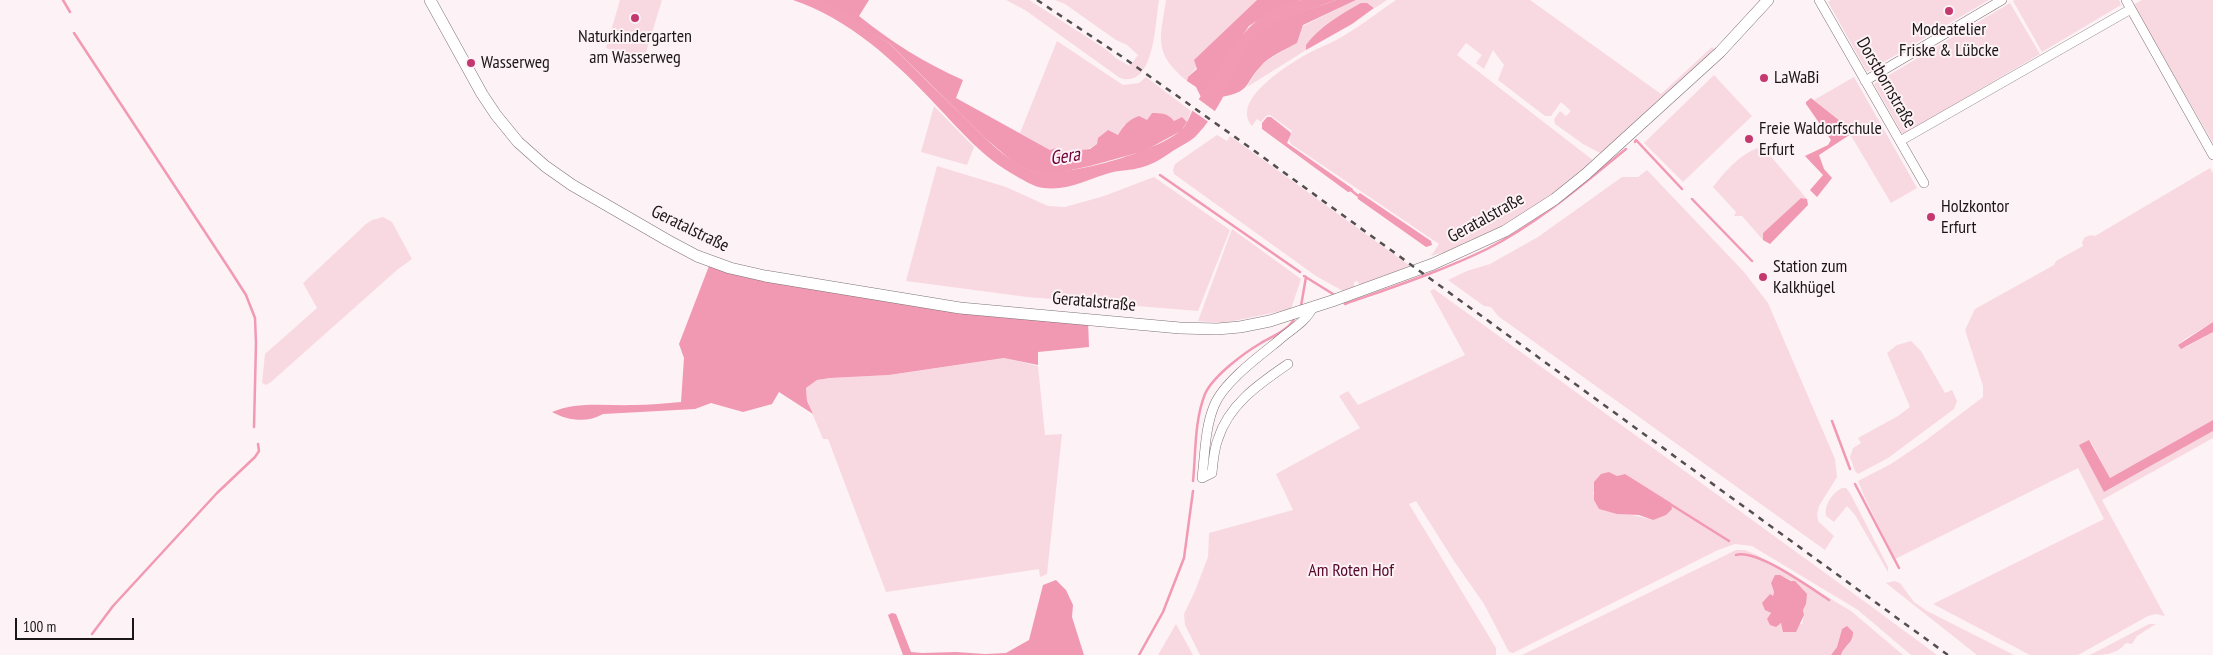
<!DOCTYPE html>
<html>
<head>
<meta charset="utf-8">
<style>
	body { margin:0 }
	#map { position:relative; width:2213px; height:655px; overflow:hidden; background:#fdf2f5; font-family:"PT Sans Narrow",sans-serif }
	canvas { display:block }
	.scale { position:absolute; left:15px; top:618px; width:119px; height:22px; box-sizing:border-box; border:2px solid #1b1718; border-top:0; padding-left:6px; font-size:15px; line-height:18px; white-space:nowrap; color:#1b1718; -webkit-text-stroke:4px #fdf2f5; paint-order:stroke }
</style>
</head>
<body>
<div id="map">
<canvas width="2213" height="655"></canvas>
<div class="scale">100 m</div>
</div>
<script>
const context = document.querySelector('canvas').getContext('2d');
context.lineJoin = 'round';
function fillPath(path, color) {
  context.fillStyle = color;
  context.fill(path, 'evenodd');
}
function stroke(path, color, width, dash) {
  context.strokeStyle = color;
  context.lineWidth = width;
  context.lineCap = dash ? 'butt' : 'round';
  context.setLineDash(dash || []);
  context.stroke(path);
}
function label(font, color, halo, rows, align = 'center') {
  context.font = font + ' "PT Sans Narrow",sans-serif';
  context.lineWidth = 4;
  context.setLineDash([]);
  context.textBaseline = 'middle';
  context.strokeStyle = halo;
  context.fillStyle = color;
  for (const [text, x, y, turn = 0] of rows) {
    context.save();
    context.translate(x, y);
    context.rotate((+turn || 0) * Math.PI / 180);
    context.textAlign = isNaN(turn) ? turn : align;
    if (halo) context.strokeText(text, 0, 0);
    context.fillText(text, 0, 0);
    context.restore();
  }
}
const green = new Path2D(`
	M620,0H662L643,62L606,48Z
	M1006,0H1029L1107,50L1117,59L1130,66L1138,55L1127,45L1116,40L1065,4L1055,0H1159C1155,22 1155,89 1120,78L1025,10Z
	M1166,0H1257L1188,77L1187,81C1153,53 1160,40 1166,0Z
	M1356,0H1387L1375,8L1367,3L1306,45V50L1247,87L1259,67L1269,59L1297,43L1303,26Z
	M1396,0H1530L1661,94L1712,47L1715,50L1602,154L1583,144L1555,124L1554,119L1560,111L1566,116L1571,111L1561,102L1551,116H1545L1498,80L1504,65L1493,50L1484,69L1476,63L1482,55L1466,43L1457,55L1594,161C1555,193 1514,224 1468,245C1456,250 1443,252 1431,256L1439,244L1291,144L1289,140L1292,131L1270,115L1266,116L1261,122L1257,119L1252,126C1230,100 1288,65 1307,54C1317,48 1328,45 1338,39C1358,28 1377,13 1396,0Z
	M1831,0H1989L1867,72L1828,2Z
	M2015,0H2119L2121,5L2042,52L2013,1Z
	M2142,0H2213V143L2133,5Z
	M2010,3L2040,54L1903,135L1874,84Z
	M1057,41L1123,85L1139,83L1146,77L1191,111L1187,122L1182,117L1174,121C1168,114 1161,113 1152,113L1147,120L1124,125L1119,135L1114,134C1094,146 1078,159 1056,148L1050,150L1020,133Z
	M1714,75L1752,116L1683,182L1644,143Z
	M1854,77L1917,188L1891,203L1850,134L1854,132L1814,100Z
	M934,106L974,147L967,165L921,152Z
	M1217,135L1227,141L1230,136L1410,266L1360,285L1357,281L1354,282V287L1343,291L1316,276L1174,174L1173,170L1175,164Z
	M1760,147L1768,153L1807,199L1801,198L1763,233V240L1742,216H1734L1736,212L1713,187C1725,171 1740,154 1760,147Z
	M937,166L1006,187L1048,206L1065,207L1104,196L1154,177L1230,230L1198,311L1027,297L906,281Z
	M2210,168L2213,173V322L2185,339L2178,345L2186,347L2213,332V420L2110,478L2090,440L2104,492L2213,431V438L2102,500L2165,616L2156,614L2148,616L2078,655H2030L1933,604L2104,519L2078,468L1895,559L1865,498L1858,481L1891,464L1925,441L1983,397V386L1965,330L1975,309L2054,265L2056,261L2083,246L2082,242L2085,237L2091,235L2095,236Z
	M1647,170L1744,272L1768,303L1835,459L1837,477L1819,506L1817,514L1818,521L1834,536L1825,550L1498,316L1491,307L1484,306L1448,280L1467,271L1490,264L1538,237L1622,177H1638Z
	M383,217L392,222L412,259L397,270L271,382L266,385L262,383L265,354L317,308L303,283L366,224L372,220Z
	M1232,229L1301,279L1291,309L1224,323L1198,321Z
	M1434,289L1872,607L1937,655H1911L1858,610L1752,546L1735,544L1718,550L1513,653L1509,652L1484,604L1454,561L1416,501L1409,504L1496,648V655H1200L1185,625L1184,614L1195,591L1208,557L1209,533L1293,510L1276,474L1360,428L1339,396L1348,391L1358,405L1465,355L1430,291ZM1609,472L1617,476L1625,474L1671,503L1652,520C1635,514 1617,514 1599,509L1593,493Z
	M1911,341L1921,351L1945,393L1952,390L1957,401L1954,409L1888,458L1858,474L1855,471L1850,457L1853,448L1861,443L1858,438L1898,416L1910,407L1887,353L1897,345Z
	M1005,358L1038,366L1045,435L1062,434L1047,574L1040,577L1039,569L886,592L828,439H823L807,401L806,388L817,380L831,378L890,375Z
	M1842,488H1846L1850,493L1888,567V572L1855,515L1847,506L1834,522L1826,516C1824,505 1832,493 1842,488Z
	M1736,550H1745L1757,555L1851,611L1903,655H1841L1844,648L1849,644L1842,629L1837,647L1831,655H1522ZM1775,575C1794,578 1802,586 1806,604L1803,610L1804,615L1802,624H1779L1769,612L1774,592L1771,583Z
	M1894,581L1900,583L1914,602L1927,611L2014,655H1977L1886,583Z
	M1176,624L1193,655H1158Z
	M2149,624H2156L2137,636L2132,644L2126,643C2116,655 2105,655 2090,655Z`);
const forest = new Path2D(`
	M820,0H869L859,16C891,42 925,63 963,80L956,98L1050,150L1056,148L1064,152L1076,153L1082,150L1090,149L1097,144L1098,138L1108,130L1118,135C1124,125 1128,120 1139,116L1147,120L1152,113C1161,113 1168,113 1174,121L1182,117L1187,122L1181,131L1144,151L1090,166L1057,173H1043L1028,170L1013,162L985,138L889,43C865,30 845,12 820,0Z
	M1257,0H1301L1272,11L1249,26L1201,97L1196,87L1187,81L1188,77L1197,69L1194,60Z
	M1336,0H1356L1303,25L1297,43C1285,50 1269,56 1260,67C1244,84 1251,92 1221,97C1230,81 1243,46 1254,35C1273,17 1312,10 1336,0Z
	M1361,3H1367L1374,8L1352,24L1306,50V45C1319,27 1341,14 1361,3Z
	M1811,98L1854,132L1819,155L1824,169L1832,178L1817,197L1810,190L1823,175L1805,156L1828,145L1831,140L1806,104V102Z
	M1801,198L1807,199L1808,205L1770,244L1763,240V233Z
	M709,266L1088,321L1089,347L1038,352V365L1004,358L889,375L830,378L817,380L806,388L807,401L813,414L779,392L772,404L743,412L711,403L695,409L603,414C588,423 568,421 552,412C578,401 606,406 634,405C650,405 665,403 681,402L684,358L679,344Z
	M2213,322V332L2181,349L2178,345Z
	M2213,420V431L2104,492L2079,445L2089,440L2110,478Z
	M1609,472L1617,476L1625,474L1671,503L1672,509L1666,515L1653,520L1639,515L1617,514L1599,509L1594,500V482L1601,474Z
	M1775,575H1780L1791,581H1795L1807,594L1806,604L1803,610L1804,615L1796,632H1783L1781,623L1776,627L1770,625L1767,619L1771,613L1765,610L1762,603L1770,594L1773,596L1774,592L1771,583Z
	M1056,580L1066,590L1073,605L1072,617L1084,655H903L888,615L892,613L896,614L911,652L922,653L956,652L985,654L1006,653L1029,640L1043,585Z
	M1847,626L1853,632C1853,644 1844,645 1841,655H1831L1837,647L1842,629Z`);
const water = new Path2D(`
	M793,0C802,0 813,0 821,0C845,7 867,31 889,43C915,69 941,95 967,120C985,138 1003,157 1025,168C1054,183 1156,152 1180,131C1188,125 1191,111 1197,102C1225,63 1247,7 1302,0C1313,0 1325,0 1336,0C1305,13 1267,18 1247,45C1233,76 1219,113 1195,137C1189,142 1182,145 1176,149C1166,155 1158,162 1146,166C1135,170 1124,170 1113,172C1090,178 1069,191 1044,188C1034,187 1025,181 1016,176C982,157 962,132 935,104C896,62 848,18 793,0Z
	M1267,117H1271L1290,132L1291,134L1287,143L1353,189L1352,191L1348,192L1262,129V123Z
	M1360,193L1431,241L1432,245L1426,247L1358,199L1357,195Z`);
const pier = new Path2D(`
	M1197,98L1216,112L1210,123L1190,109Z`);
const stream = new Path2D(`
	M63,0L70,12
	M74,33L230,270L246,295L255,318L256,343L254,427
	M1635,142L1636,140L1682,189
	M1160,175L1300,272
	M1352,191L1357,195
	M1692,199L1752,261
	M1304,276L1333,294
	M1344,302L1345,304C1393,287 1442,271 1487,249C1538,223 1582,185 1626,149
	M1301,306L1306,277
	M1832,421L1850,469
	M1627,477L1729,541
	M1193,481C1196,453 1194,422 1205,394C1213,376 1244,353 1261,343C1271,337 1289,330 1294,319
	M1855,484L1899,568
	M1736,555C1757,549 1809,587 1829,600
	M92,634L113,606L217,493L255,457L259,451L258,444
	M1139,655L1163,612L1184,558L1193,491
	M1837,655L1846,633`);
const minor = new Path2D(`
	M1819,0L1924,183
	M2126,0L2213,155
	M1865,81L2002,0
	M1900,141L2131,9
	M1288,364C1259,384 1229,404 1218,439C1214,449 1213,462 1212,473L1202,478C1205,454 1205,428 1214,406C1223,383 1258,357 1278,341C1290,330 1306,322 1313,307`);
const tertiary = new Path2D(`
	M430,0L482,94L496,115L518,142L545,166L572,185L667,240L697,256L730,268L765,276L960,308L1180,328L1217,329L1240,327L1270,321L1332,301L1433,264L1505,231L1555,199L1586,174L1720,52L1768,0`);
const rail = new Path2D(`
	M1037,0L1121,56L1249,147L1948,655`);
const markers = [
	[1949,11,5,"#c3386f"],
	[635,18,5,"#c3386f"],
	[471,63,5,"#c3386f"],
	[1764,78,5,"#c3386f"],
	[1749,139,5,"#c3386f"],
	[1931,217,5,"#c3386f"],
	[1763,277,5,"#c3386f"]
];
const poiNames = [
	["Modeatelier",1949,30,"center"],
	["Friske & Lübcke",1949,51,"center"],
	["Naturkindergarten",635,37,"center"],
	["am Wasserweg",635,58,"center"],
	["Wasserweg",481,63],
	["LaWaBi",1774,78],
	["Freie Waldorfschule",1759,129],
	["Erfurt",1759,150],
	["Holzkontor",1941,207],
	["Erfurt",1941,228],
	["Station zum",1773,267],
	["Kalkhügel",1773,288]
];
const streetNames = [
	["Dorstbornstraße",1886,83,60],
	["Geratalstraße",1486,218,-29],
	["Geratalstraße",690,229,26],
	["Geratalstraße",1094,302,5]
];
const parkNames = [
	["Am Roten Hof",1351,571]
];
const waterNames = [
	["Gera",1065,157,-8]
];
fillPath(green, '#f9d9e1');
fillPath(forest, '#f198b2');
fillPath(water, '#f299b3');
fillPath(pier, '#fdf2f5');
stroke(stream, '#f299b3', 2.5);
stroke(minor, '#7d7376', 10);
stroke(tertiary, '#7d7376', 12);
stroke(minor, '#fff', 9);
stroke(tertiary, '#fff', 11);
stroke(rail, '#534e4f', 2.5, [6, 6]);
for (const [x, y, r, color] of markers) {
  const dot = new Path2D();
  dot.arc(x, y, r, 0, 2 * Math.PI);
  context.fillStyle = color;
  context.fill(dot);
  stroke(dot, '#fdf2f5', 2);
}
label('18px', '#1b1718', '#fdf2f5', poiNames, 'left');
label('18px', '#1b1718', '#fdf2f5', streetNames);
label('18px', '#56062a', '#fdf2f5', parkNames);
label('italic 19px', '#6f0237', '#fdf2f5', waterNames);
</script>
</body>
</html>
